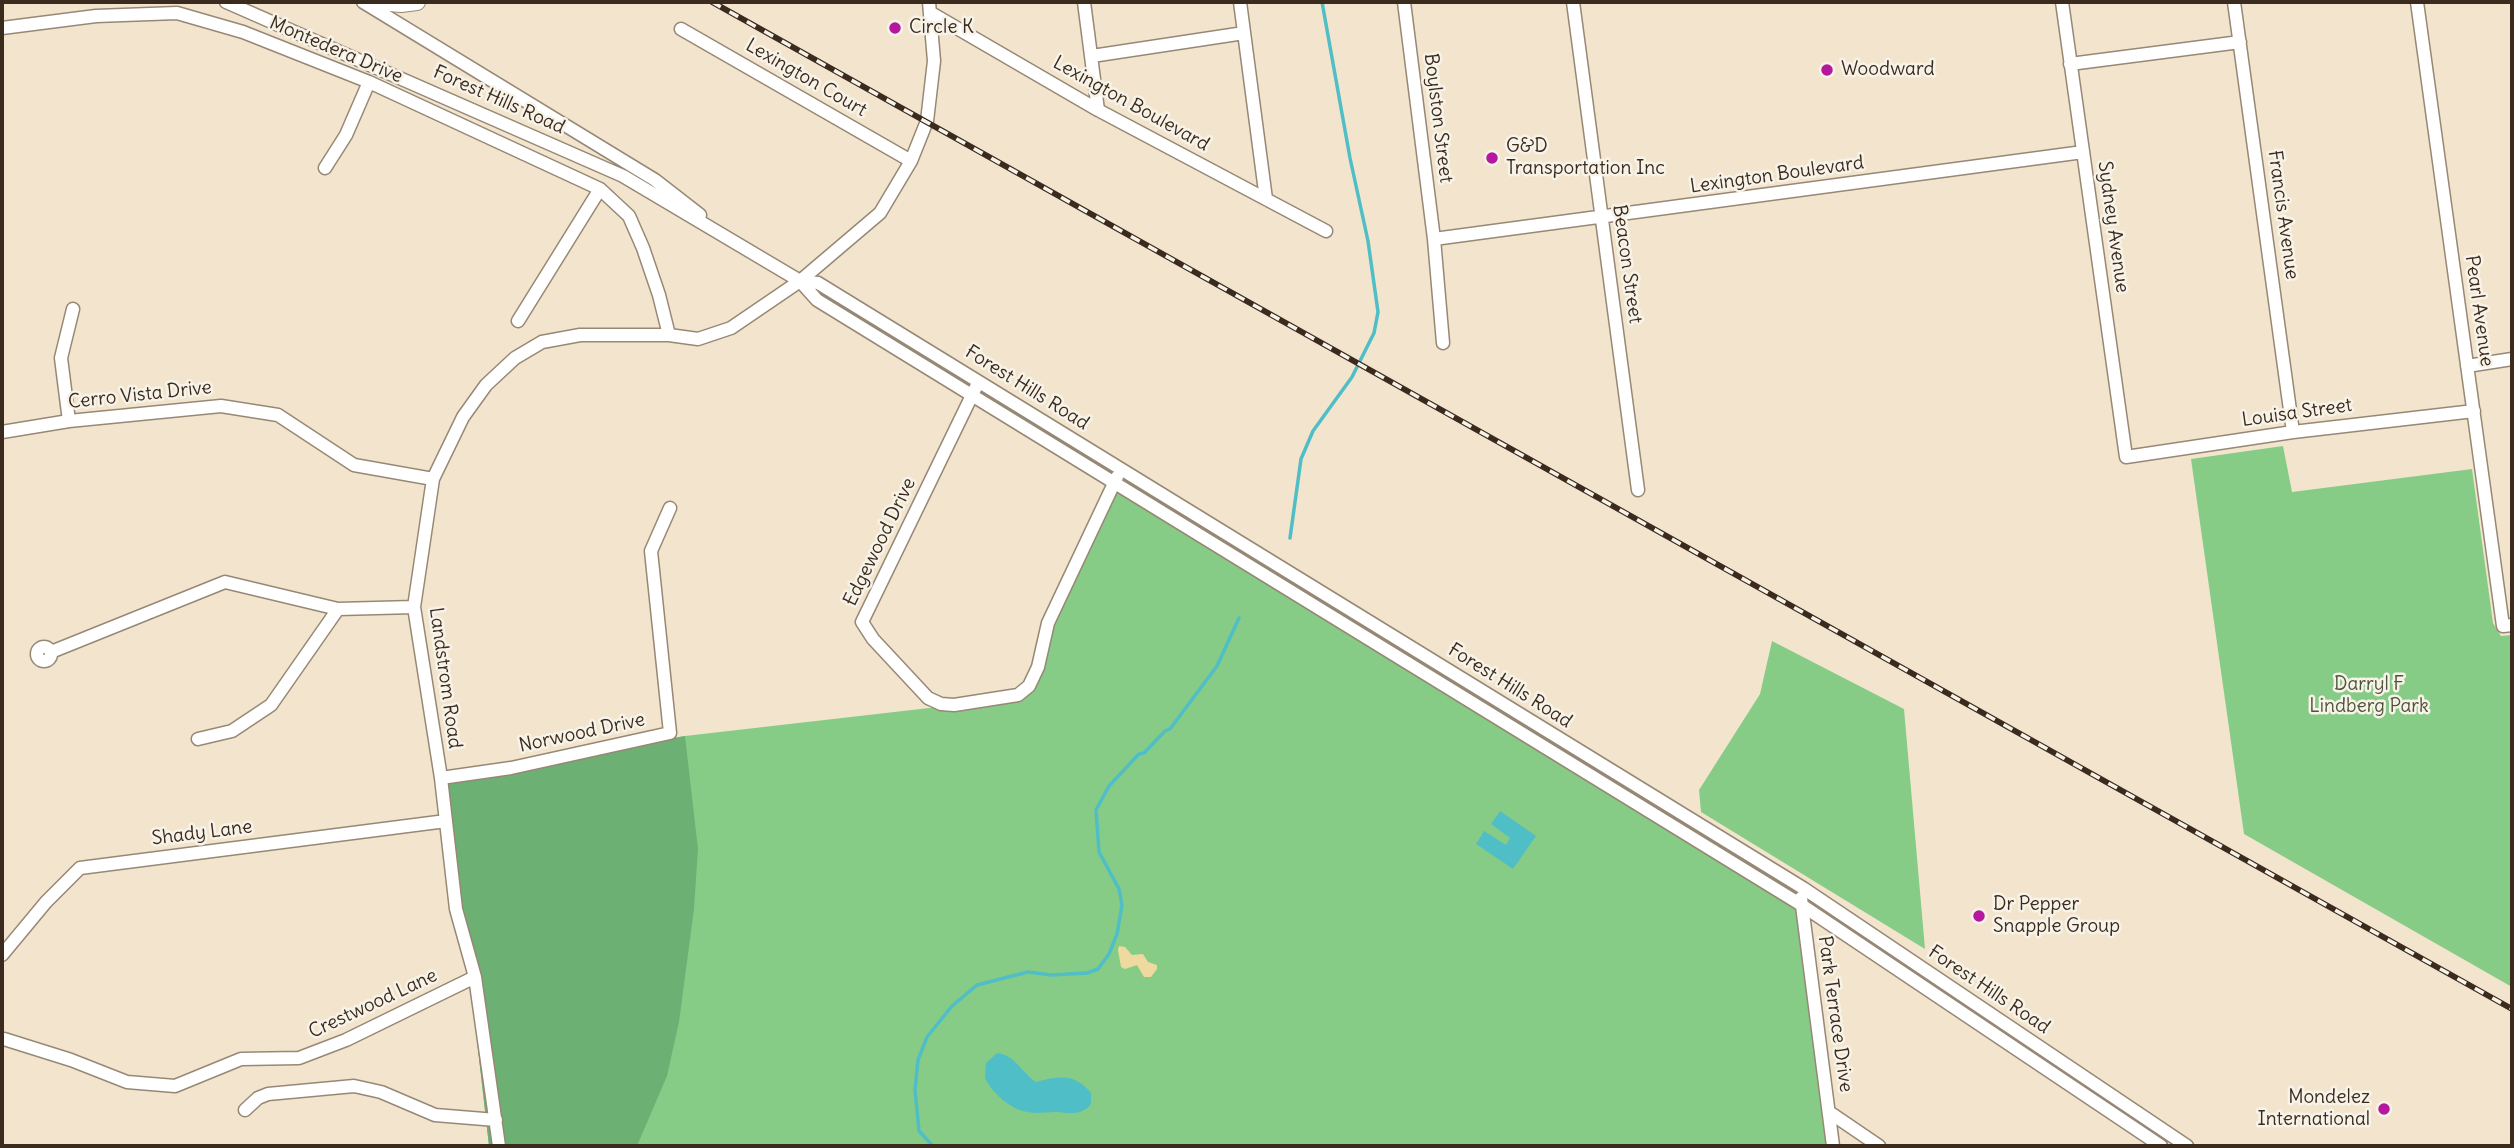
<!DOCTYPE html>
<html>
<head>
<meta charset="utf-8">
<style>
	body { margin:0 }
	#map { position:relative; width:2514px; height:1148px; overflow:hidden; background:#f3e5cd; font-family:Delius,sans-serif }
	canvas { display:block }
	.frame { position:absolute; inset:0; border:4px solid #3b2a1e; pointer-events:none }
</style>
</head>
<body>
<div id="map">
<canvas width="2514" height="1148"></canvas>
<div class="frame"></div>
</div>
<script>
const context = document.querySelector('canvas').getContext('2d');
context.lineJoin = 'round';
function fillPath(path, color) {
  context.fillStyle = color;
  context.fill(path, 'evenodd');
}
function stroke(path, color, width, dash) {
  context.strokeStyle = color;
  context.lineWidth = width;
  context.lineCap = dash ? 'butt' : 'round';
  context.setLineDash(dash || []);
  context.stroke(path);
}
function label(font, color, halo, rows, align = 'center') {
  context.font = font + ' Delius,sans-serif';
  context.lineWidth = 5;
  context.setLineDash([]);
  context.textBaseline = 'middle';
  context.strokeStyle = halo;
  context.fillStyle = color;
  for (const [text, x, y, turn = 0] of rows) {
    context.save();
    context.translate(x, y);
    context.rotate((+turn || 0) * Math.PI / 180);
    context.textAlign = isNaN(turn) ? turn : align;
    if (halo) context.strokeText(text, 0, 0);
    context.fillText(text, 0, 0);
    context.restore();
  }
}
const green = new Path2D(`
	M2283,446L2292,492L2472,469L2493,623L2501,636L2512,635V987L2244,834L2191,459Z
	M1112,488L1798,909L1830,1146H489L447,777L685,736L1025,697Z
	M1772,641L1904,709L1925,949L1701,812L1699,790L1760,694Z`);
const forest = new Path2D(`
	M685,736L698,849L694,909L679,1022L667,1076L637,1146H489L447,777Z`);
const sand = new Path2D(`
	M1119,946L1125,947L1132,955L1143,954L1148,962L1157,965V969L1151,977H1144L1137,965L1125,969L1121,967L1118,950Z`);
const water = new Path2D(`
	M1500,811L1536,836L1513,869L1476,844L1484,831L1506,845L1510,838L1491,824Z
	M997,1053C1014,1054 1022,1073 1036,1082C1058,1076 1075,1073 1091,1093V1104C1082,1116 1069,1113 1056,1112C1047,1112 1037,1114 1028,1112C1011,1110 992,1093 985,1078L986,1063Z`);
const stream = new Path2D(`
	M1290,538L1301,459L1313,431L1352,377L1374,333L1378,312L1368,241L1350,158L1322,2
	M933,1146L919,1131L915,1090L918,1060L927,1037L952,1006L977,985L1028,972L1051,975L1087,973L1098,969L1109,954L1117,934L1122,905L1119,889L1099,852L1096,810L1109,786L1139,754L1144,753L1165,731L1170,729L1217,666L1239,618`);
const minor = new Path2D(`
	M226,2L623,176L800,281L817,300L1800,904L2161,1146
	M363,2L655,180L700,215
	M1084,2L1098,110
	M1240,2L1266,199
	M1404,2L1434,239L1443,343
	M1573,2L1638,490
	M2062,2L2126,457L2293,432L2474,411
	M2234,2L2293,432
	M2417,2L2503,626L2512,625
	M931,13L1098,110L1326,231
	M2,28L96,16L177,13L243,32L369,82L600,189L629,216L643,248L659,295L669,335
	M681,29L911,161
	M1092,56L1244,33
	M2070,64L2240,42
	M325,168L346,135L369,82
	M1434,239L2083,152
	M800,281L818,283L1803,888L2187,1146
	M518,321L600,189
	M2467,366L2512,359
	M976,387L862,622L873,639L928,698L941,704L954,705L1018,695L1029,686L1038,667L1048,623L1117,477
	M69,421L61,358L73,309
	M2,432L69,421L221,406L278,415L354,465L433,479
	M37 654a7 7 0 1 1 14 0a7 7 0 1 1-14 0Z
	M51,652L225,582L338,609L414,607
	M198,739L232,731L271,705L338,609
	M441,778L511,768L670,733L651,551L670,508
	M1801,898L1833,1146
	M2,955L46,902L80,868L446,821
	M4,1039L71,1060L127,1082L175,1086L241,1059L299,1058L346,1040L475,977
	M245,1110L258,1098L268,1094L354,1086L381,1092L435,1115L496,1120
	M1829,1112L1879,1146
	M499,1146L475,977L456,909L441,778L414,607L433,479L463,417L486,385L515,358L542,342L580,335H669L698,339L731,328L800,281L880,213L911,161L927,121L934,61L929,2`);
const major = new Path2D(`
	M377,2L401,4L417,2`);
const rail = new Path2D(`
	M712,2L2512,1009`);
const markers = [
	[895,28,7,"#b5179e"],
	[1827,70,7,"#b5179e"],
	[1492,158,7,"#b5179e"],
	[1979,916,7,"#b5179e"],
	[2384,1109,7,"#b5179e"]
];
const poiNames = [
	["Circle K",909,28],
	["Woodward",1841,70],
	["G&D",1506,147],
	["Transportation Inc",1506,169],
	["Dr Pepper",1993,905],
	["Snapple Group",1993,927],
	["Mondelez",2370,1098,"right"],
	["International",2370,1120,"right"]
];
const streetNames = [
	["Montedera Drive",336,50,23],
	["Lexington Court",806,78,30],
	["Forest Hills Road",499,100,24],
	["Lexington Boulevard",1131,104,29],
	["Boylston Street",1438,118,83],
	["Lexington Boulevard",1777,175,-8],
	["Francis Avenue",2283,215,82],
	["Sydney Avenue",2113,227,82],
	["Beacon Street",1627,264,82],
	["Pearl Avenue",2479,311,82],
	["Forest Hills Road",1027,388,32],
	["Cerro Vista Drive",140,395,-6],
	["Louisa Street",2297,413,-8],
	["Edgewood Drive",880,542,-64],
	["Landstrom Road",445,678,82],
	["Forest Hills Road",1510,686,32],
	["Norwood Drive",582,733,-12],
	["Shady Lane",202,833,-7],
	["Forest Hills Road",1989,990,34],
	["Crestwood Lane",373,1004,-25],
	["Park Terrace Drive",1835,1014,82]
];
const parkNames = [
	["Darryl F",2369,685],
	["Lindberg Park",2369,707]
];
fillPath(green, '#87cc86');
fillPath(forest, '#6db073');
fillPath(sand, '#eeda9e');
fillPath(water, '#50bec6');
stroke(stream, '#50bec6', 3.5);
stroke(minor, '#978876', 15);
stroke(major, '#978876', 18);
stroke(minor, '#fff', 12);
stroke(major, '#fff', 16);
stroke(rail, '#3b2a1e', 6);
stroke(rail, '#f7f3e8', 3.5, [10]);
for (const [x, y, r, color] of markers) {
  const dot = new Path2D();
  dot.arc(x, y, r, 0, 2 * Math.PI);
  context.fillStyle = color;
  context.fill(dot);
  stroke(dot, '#f7f3e8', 2.5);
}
label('19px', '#3b2a1e', '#f7f3e8', poiNames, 'left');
label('19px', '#3b2a1e', '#f7f3e8', streetNames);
label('19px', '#4e5238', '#f7f3e8', parkNames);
</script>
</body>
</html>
